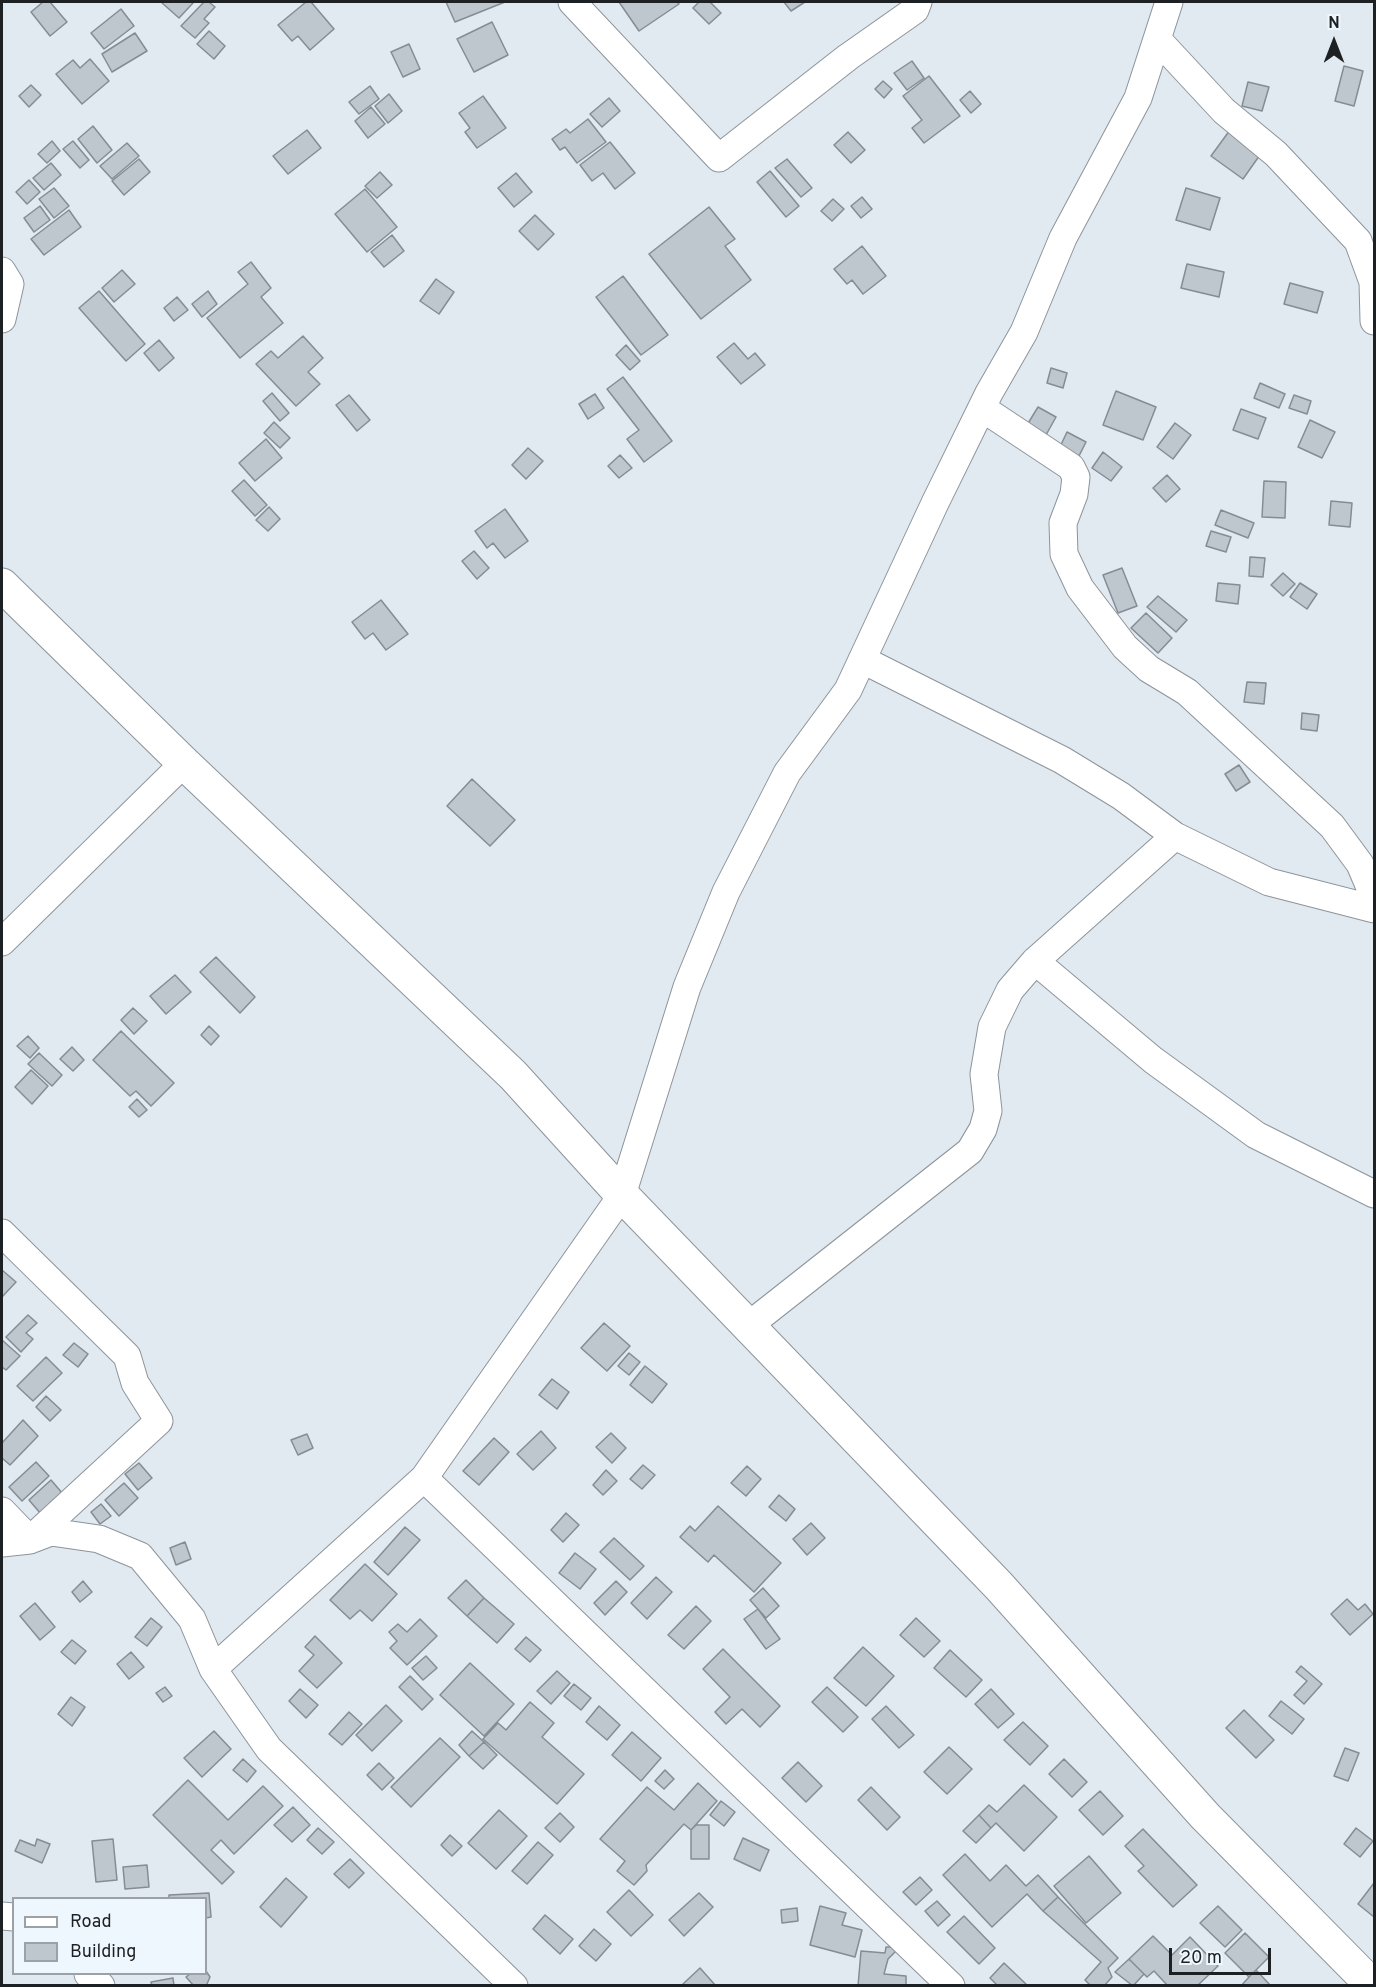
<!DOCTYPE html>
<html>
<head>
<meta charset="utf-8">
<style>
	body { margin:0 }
	#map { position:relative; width:1376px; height:1987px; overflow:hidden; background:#e1e9f1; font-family:Overpass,sans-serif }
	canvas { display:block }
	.frame { position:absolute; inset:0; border:3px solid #1e2123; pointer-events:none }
	.legend { position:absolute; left:12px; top:1897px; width:195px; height:78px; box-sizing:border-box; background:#eef7fe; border:2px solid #9ba1a6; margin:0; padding:8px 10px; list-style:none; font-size:18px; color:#1e2123 }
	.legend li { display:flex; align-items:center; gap:12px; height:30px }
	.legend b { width:30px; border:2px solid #9ba1a6 }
	.north { position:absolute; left:1304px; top:12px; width:60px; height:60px; -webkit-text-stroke:4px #eef7fe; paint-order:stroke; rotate:0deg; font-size:16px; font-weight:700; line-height:24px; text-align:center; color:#1e2123 }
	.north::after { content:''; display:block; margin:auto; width:21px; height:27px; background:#1e2123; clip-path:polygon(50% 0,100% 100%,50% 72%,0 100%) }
	.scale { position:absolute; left:1169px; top:1948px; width:102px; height:27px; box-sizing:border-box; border:3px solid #1e2123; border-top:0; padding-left:8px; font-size:18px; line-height:21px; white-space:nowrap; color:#1e2123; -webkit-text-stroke:4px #eef7fe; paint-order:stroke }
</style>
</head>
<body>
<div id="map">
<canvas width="1376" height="1987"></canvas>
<div class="frame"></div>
<ul class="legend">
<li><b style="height:8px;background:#fff"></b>Road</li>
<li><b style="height:16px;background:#bfc7ce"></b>Building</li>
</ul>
<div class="north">N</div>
<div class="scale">20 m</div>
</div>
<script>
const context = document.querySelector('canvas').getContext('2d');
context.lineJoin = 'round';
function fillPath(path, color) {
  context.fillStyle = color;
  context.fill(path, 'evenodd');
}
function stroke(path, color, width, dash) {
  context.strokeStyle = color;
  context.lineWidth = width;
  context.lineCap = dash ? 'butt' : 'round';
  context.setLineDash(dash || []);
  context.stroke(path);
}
const building = new Path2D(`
	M43,2H50L67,22L50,36L31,12Z
	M161,2H191L193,3L179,18Z
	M204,2H209L215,7L204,19L209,23L195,38L181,26Z
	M306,2H311L334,29L310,50L298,36L292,41L278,25Z
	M446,2H505L455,22Z
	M619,2H677L679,4L639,31Z
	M699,2H710L721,13L709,24L693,8Z
	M784,2H805L791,11Z
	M121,9L134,26L104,49L91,33Z
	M492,22L508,55L474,72L457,39Z
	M209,31L225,46L214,59L197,44Z
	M135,33L147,51L112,72L102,54Z
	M409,44L420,69L403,77L391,52Z
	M90,59L109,81L82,104L56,74L73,60L80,68Z
	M912,61L924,78L907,90L894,73Z
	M1344,66L1363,71L1354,106L1335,101Z
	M929,76L960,116L924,143L912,128L922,120L903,96Z
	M883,81L892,89L884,98L875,89Z
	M1248,82L1269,87L1262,111L1242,106Z
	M31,85L41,95L29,107L19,96Z
	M370,86L379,99L359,114L349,102Z
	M970,91L981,104L971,113L960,100Z
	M389,94L402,111L388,123L375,106Z
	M483,96L506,128L477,148L465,132L470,128L459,113Z
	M609,98L620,111L602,127L590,114Z
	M371,107L385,124L368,138L355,121Z
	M588,119L606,142L577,163L565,147L560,150L552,139L566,129L570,133Z
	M93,126L112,150L97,163L78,139Z
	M307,130L321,148L288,174L273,156Z
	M1230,130L1262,152L1243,179L1211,156Z
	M848,132L865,150L851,163L834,145Z
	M52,141L60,151L47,163L38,154Z
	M73,141L89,160L80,168L63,149Z
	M610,142L635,173L615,189L603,173L592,181L580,165Z
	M127,143L139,156L112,179L100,166Z
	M139,159L150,172L124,195L112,181Z
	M787,159L812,188L801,197L775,168Z
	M51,163L61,175L44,190L33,178Z
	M770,171L799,206L786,217L757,182Z
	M380,172L392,185L377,198L365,186Z
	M516,173L532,192L514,207L498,188Z
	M29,180L40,192L27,204L16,192Z
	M54,188L69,206L54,218L39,199Z
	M1186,188L1220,198L1210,230L1176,220Z
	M365,189L397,227L367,252L335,214Z
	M862,197L872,209L861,218L851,206Z
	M833,199L844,209L832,221L821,211Z
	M40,206L50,220L34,232L24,218Z
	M709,207L735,239L725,246L751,280L701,319L649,254Z
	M69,210L81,227L44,255L31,239Z
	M535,215L554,234L538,250L519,231Z
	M392,235L404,251L384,267L371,252Z
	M862,246L886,276L863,294L852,280L847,284L834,269Z
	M251,262L271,288L261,297L283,323L240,358L207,318L248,284L238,272Z
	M1187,264L1224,272L1219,297L1181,288Z
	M122,270L135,284L114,302L102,288Z
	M623,276L668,335L641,355L596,297Z
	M436,279L454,292L439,314L420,301Z
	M1290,283L1323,292L1317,313L1284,304Z
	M99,291L145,344L126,361L79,308Z
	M208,291L217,304L202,317L192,304Z
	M177,297L188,310L174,321L164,308Z
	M303,336L323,358L308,372L320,384L296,406L256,364L271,351L278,358Z
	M159,340L174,358L159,371L144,353Z
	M734,343L748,359L755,353L765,365L741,384L717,357Z
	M626,345L640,361L630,370L616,355Z
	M1051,368L1067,373L1063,388L1047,383Z
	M623,377L672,441L644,462L627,439L639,430L607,389Z
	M1260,383L1285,394L1279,408L1254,398Z
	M1116,391L1156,407L1143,440L1103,425Z
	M272,393L289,413L280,421L263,401Z
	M595,394L604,408L588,419L579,404Z
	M349,395L370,420L357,431L336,405Z
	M1294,395L1311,401L1307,414L1289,408Z
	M1038,407L1056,417L1046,435L1027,425Z
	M1241,409L1266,418L1258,439L1233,430Z
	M1310,420L1335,432L1322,458L1298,447Z
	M274,422L290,438L280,448L264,433Z
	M1175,423L1191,435L1173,459L1157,447Z
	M1067,432L1086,442L1077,460L1058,451Z
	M266,439L282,458L255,481L239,463Z
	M528,448L543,461L526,479L512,465Z
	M1103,452L1122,467L1111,481L1092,468Z
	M620,455L632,468L619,478L608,466Z
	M1167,475L1180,489L1166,502L1153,488Z
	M244,480L267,505L255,516L232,491Z
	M1264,481L1286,482L1285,518L1262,517Z
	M1331,501L1352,503L1350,527L1329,525Z
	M269,507L280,519L268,531L256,520Z
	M505,509L528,541L505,558L493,543L487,548L475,531Z
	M1221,510L1254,523L1248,538L1215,525Z
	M1211,531L1231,537L1226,552L1206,546Z
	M474,551L489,568L477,579L462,561Z
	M1250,557L1265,558L1263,577L1249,576Z
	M1122,568L1137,606L1118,613L1103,575Z
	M1283,573L1295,584L1283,596L1271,585Z
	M1218,583L1240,585L1238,604L1216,601Z
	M1300,583L1317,594L1307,609L1290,597Z
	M1158,596L1187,620L1176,632L1147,607Z
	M381,600L408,634L386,650L373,633L365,639L352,622Z
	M1146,613L1172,638L1158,653L1131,628Z
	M1247,682L1266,683L1264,704L1244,702Z
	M1302,713L1319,715L1317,731L1301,729Z
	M1239,765L1250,782L1236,791L1225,774Z
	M472,779L515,820L490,846L447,806Z
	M216,957L255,997L240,1013L200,972Z
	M175,975L191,992L166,1014L150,996Z
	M133,1008L147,1021L134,1034L121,1020Z
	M209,1026L219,1036L211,1045L201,1035Z
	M121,1031L174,1083L151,1106L136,1091L130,1096L93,1060Z
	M28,1036L39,1048L30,1058L17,1046Z
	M72,1047L84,1060L73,1071L60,1059Z
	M39,1053L62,1075L52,1086L28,1064Z
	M31,1070L48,1086L32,1104L15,1087Z
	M137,1099L147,1110L139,1117L129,1107Z
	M2,1270L16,1282L2,1297Z
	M28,1315L37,1323L26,1333L33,1339L21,1352L6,1337Z
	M604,1323L630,1346L607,1371L581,1348Z
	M2,1340L20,1356L6,1370L2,1367Z
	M74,1343L88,1354L78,1367L63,1355Z
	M629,1353L640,1362L629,1375L618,1366Z
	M46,1357L62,1373L33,1401L17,1386Z
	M645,1366L667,1384L652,1403L630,1385Z
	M552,1379L569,1392L557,1409L539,1395Z
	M46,1396L61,1410L50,1421L36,1407Z
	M23,1420L38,1436L10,1465L2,1458V1443Z
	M541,1431L556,1448L533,1470L517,1454Z
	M611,1433L626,1448L612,1463L596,1447Z
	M307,1434L313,1448L298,1455L291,1440Z
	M494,1438L509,1452L479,1485L463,1471Z
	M36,1462L49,1476L22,1501L9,1487Z
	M139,1463L152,1478L138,1490L125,1474Z
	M643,1465L655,1475L642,1489L630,1479Z
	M747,1466L761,1479L746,1496L731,1483Z
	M606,1470L617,1481L603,1495L593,1485Z
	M51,1480L63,1494L41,1514L29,1500Z
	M124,1483L138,1498L119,1516L105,1500Z
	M779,1495L795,1509L786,1521L769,1507Z
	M101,1504L111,1516L100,1524L91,1512Z
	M718,1506L781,1563L754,1592L714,1555L708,1562L680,1537L690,1526L695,1531Z
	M566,1513L579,1525L563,1542L551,1530Z
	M811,1523L825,1538L807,1555L793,1539Z
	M405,1527L420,1540L388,1575L374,1562Z
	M614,1538L644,1566L630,1580L600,1552Z
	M185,1542L191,1559L176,1565L170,1548Z
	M575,1553L596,1569L580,1589L559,1573Z
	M365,1564L397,1594L372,1621L360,1610L350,1619L330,1600Z
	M656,1577L672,1592L647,1619L631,1603Z
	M466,1580L484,1598L467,1616L448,1598Z
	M83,1581L92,1592L80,1602L72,1592Z
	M616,1581L627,1592L605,1615L594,1603Z
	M763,1588L779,1606L766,1618L750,1600Z
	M484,1598L514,1624L497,1643L467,1616Z
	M1347,1599L1358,1610L1365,1604L1373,1614L1350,1635L1331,1614Z
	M35,1603L55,1627L40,1640L20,1616Z
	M696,1606L711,1621L684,1649L668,1635Z
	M758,1609L780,1639L766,1649L744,1619Z
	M151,1618L162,1627L147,1646L135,1637Z
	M916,1618L940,1641L924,1657L900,1635Z
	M420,1619L437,1636L407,1665L390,1648L397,1641L389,1632L398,1624L407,1632Z
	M315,1636L342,1663L317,1688L299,1671L314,1655L305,1647Z
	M526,1637L541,1650L530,1662L515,1649Z
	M72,1640L86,1651L75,1664L61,1652Z
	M863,1647L894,1676L866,1706L834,1678Z
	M723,1649L780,1706L760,1727L742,1709L726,1724L715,1712L730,1697L703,1669Z
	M950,1650L982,1680L966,1697L934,1668Z
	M131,1652L144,1667L129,1679L117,1664Z
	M426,1656L437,1668L423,1680L412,1668Z
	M470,1663L514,1704L484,1736L440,1695Z
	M1301,1666L1322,1684L1304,1704L1294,1695L1307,1681L1296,1672Z
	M557,1671L570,1683L551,1704L537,1691Z
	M410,1676L433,1699L422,1710L399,1687Z
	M574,1684L591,1698L581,1710L564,1696Z
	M165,1687L172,1696L163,1702L156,1693Z
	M827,1687L858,1717L843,1732L812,1702Z
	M300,1689L318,1705L306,1718L289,1701Z
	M991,1689L1014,1714L998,1728L975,1704Z
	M71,1697L85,1707L72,1726L58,1714Z
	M1281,1701L1304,1719L1292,1734L1269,1716Z
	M530,1702L554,1723L542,1737L584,1774L557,1804L483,1739L498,1723L506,1730Z
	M386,1705L402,1721L372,1751L356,1735Z
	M599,1706L620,1725L607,1740L586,1722Z
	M886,1706L914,1735L899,1748L872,1719Z
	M1244,1710L1274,1740L1256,1758L1226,1728Z
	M349,1712L362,1724L342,1745L329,1734Z
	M1023,1722L1048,1746L1030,1765L1004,1740Z
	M214,1731L231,1749L202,1777L184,1758Z
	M472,1731L484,1742L469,1756L459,1745Z
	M632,1732L661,1758L641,1781L612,1755Z
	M440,1738L460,1757L411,1807L391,1787Z
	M484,1742L497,1755L483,1769L469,1756Z
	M949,1747L972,1769L947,1794L924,1772Z
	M1345,1748L1359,1753L1348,1781L1334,1776Z
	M243,1759L256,1771L247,1782L233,1770Z
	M1064,1759L1087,1782L1072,1797L1049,1774Z
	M798,1762L822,1786L806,1802L782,1778Z
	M379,1763L394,1778L382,1790L367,1775Z
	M665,1770L674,1779L664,1789L655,1781Z
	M188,1780L228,1820L263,1786L283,1806L234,1854L221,1840L211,1850L234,1872L222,1884L153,1815Z
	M698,1783L717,1801L691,1830L684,1824L646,1865L647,1871L634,1885L617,1871L625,1861L600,1839L647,1787L674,1810Z
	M1024,1785L1057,1817L1024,1851L996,1823L991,1828L979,1815L989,1805L997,1812Z
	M871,1787L900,1817L887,1830L858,1800Z
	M1100,1791L1123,1816L1103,1835L1079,1810Z
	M721,1801L735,1812L724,1826L710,1815Z
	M293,1807L310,1825L292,1842L274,1825Z
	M499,1810L527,1836L496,1869L468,1843Z
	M560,1813L574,1827L560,1842L545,1828Z
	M979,1815L991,1828L976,1843L963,1831Z
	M696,1825H709V1859H691V1830Z
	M318,1828L334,1842L322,1854L307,1840Z
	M1356,1828L1373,1841L1360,1857L1344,1844Z
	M1143,1829L1197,1885L1173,1907L1138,1871L1144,1866L1125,1846Z
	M450,1835L462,1846L452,1856L441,1845Z
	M743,1838L769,1850L760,1871L734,1859Z
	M37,1839L50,1844L42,1863L15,1851L20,1840L35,1846Z
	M113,1839L117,1880L96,1882L92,1841Z
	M538,1842L553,1855L527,1884L512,1871Z
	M965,1854L990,1881L1006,1865L1026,1886L1038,1875L1058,1897L1043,1911L1027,1894L992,1927L943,1875Z
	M1089,1856L1121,1893L1086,1923L1054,1886Z
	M350,1859L364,1873L349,1888L334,1874Z
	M147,1865L149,1887L125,1889L123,1867Z
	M920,1877L932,1890L916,1905L903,1892Z
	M286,1878L307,1897L281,1927L260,1907Z
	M1374,1883V1917L1358,1904Z
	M629,1890L653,1915L631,1936L607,1912Z
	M209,1893L211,1917L206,1918V1898H169V1895Z
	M699,1893L713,1907L684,1936L669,1920Z
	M1058,1897L1118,1958L1108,1968L1112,1977L1104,1986H1091L1085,1980L1101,1962L1043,1911Z
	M937,1901L950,1915L938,1926L925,1911Z
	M820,1906L846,1913L842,1925L862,1930L855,1957L810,1945Z
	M1218,1906L1242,1930L1225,1947L1200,1923Z
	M797,1908L798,1921L782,1923L781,1910Z
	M545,1915L573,1939L560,1954L533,1929Z
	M964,1916L995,1948L979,1964L947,1932Z
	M594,1929L611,1944L596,1961L579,1946Z
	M1245,1933L1269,1957L1249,1977L1225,1953Z
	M1153,1936L1172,1955L1190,1937L1218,1966L1197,1986H1168L1154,1971L1147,1977L1129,1959Z
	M886,1947H900L888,1959L884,1974L906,1976V1986H858L861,1951L885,1953Z
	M1129,1959L1144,1974L1133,1986L1115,1972Z
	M1004,1963L1028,1986H998L990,1978Z
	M700,1968L716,1986H684L683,1984Z
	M1256,1970L1271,1986H1241L1249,1977Z
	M206,1971L210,1977L207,1984L209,1986H194L186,1977L190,1974H206Z
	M173,1978L174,1986H152L151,1982Z`);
const street = new Path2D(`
	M572,2L719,158L848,57L915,10L918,2
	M1158,40L1224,111L1276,154L1358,241L1373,282L1374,321
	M2,271L10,284L2,319
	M982,408L1071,467L1076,477L1074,494L1063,523L1064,554L1080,588L1125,647L1149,669L1187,692L1332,826L1360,864L1374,897
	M863,660L1062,760L1121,796L1175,836L1269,882L1374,909
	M2,942L184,763
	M1035,961L1153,1060L1256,1135L1374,1194
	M2,1233L127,1356L135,1383L159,1421L31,1539
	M748,1326L970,1151L983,1129L988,1111L984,1074L992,1027L1010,990L1035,961L1175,836
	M424,1478L951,1986
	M2,1511L30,1540
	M2,1543L30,1540L51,1532L99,1539L140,1556L192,1619L213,1669L269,1749L514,1986
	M213,1669L424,1478L622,1195L687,987L726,892L787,773L848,690L935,503L989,393L1024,332L1063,238L1138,98L1169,2
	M2,1916L14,1917
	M88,1974L101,1986`);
const secondary = new Path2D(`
	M2,585L184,763L513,1075L622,1195L999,1586L1205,1816L1373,1986`);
fillPath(building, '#bfc7ce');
stroke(building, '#858c93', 1.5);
stroke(street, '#8d949b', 29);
stroke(secondary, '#8d949b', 35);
stroke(street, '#fff', 27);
stroke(secondary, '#fff', 33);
</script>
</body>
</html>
